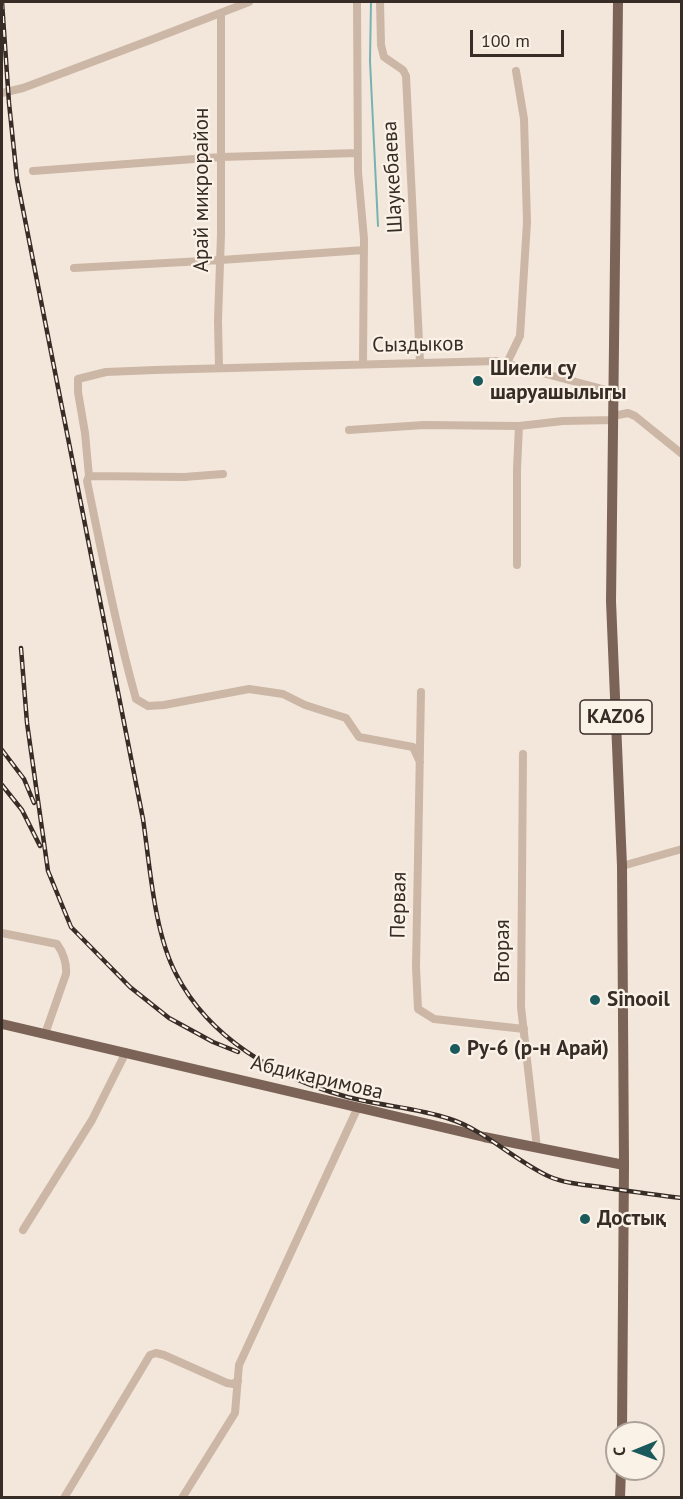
<!DOCTYPE html>
<html>
<head>
<meta charset="utf-8">
<style>
	body { margin:0 }
	#map { position:relative; width:683px; height:1499px; overflow:hidden; background:#f3e7db; font-family:"PT Sans",sans-serif }
	canvas { display:block }
	.frame { position:absolute; inset:0; border:3px solid #382c27; pointer-events:none }
	.north { position:absolute; left:605px; top:1421px; width:60px; height:60px; box-sizing:border-box; background:#fbf2e7; border:2px solid #ada39a; border-radius:50%; rotate:269deg; font-size:16px; font-weight:700; line-height:24px; text-align:center; color:#382c27 }
	.north::after { content:''; display:block; margin:auto; width:21px; height:27px; background:#1a595c; clip-path:polygon(50% 0,100% 100%,50% 72%,0 100%) }
	.scale { position:absolute; left:470px; top:30px; width:94px; height:27px; box-sizing:border-box; border:3px solid #382c27; border-top:0; padding-left:8px; font-size:18px; line-height:21px; white-space:nowrap; color:#382c27; -webkit-text-stroke:4px #fbf2e7; paint-order:stroke }
</style>
</head>
<body>
<div id="map">
<canvas width="683" height="1499"></canvas>
<div class="frame"></div>
<div class="north">С</div>
<div class="scale">100 m</div>
</div>
<script>
const context = document.querySelector('canvas').getContext('2d');
context.lineJoin = 'round';
function stroke(path, color, width, dash) {
  context.strokeStyle = color;
  context.lineWidth = width;
  context.lineCap = dash ? 'butt' : 'round';
  context.setLineDash(dash || []);
  context.stroke(path);
}
function label(font, color, halo, rows, align = 'center') {
  context.font = font + ' "PT Sans",sans-serif';
  context.lineWidth = 4.5;
  context.setLineDash([]);
  context.textBaseline = 'middle';
  context.strokeStyle = halo;
  context.fillStyle = color;
  for (const [text, x, y, turn = 0] of rows) {
    context.save();
    context.translate(x, y);
    context.rotate((+turn || 0) * Math.PI / 180);
    context.textAlign = isNaN(turn) ? turn : align;
    if (halo) context.strokeText(text, 0, 0);
    context.fillText(text, 0, 0);
    context.restore();
  }
}
const stream = new Path2D(`
	M371,2L370,61L378,226`);
const minor = new Path2D(`
	M357,2L358,172L364,239L363,363
	M380,2L381,45L384,57L403,70L406,76L420,362
	M2,93L23,88L153,39L249,2
	M33,171L221,157L358,153
	M74,268L221,260L364,250
	M507,363L520,336L527,222L524,119L516,71
	M219,368L218,320L221,235V13
	M613,416L628,413L635,416L682,454
	M349,430L424,425L519,426
	M223,474L184,477L89,476L85,433L78,392V379L106,372L155,370L497,361L614,392
	M89,476L87,481C102,554 116,627 136,699L148,706L164,705L249,689L283,694L305,705L346,718L359,737L413,747L420,762
	M517,565V469L519,426L563,421L614,420
	M421,692L416,967L418,1009L434,1019L524,1029
	M523,754L521,1007L537,1148
	M622,866L682,849
	M2,933L57,944C63,952 67,964 66,974L45,1034
	M23,1230L92,1120L126,1052
	M64,1498L150,1355L156,1353L164,1355L227,1383L233,1384L238,1381
	M182,1498L235,1413L239,1365L358,1107`);
const major = new Path2D(`
	M618,2L611,601L622,866L624,1165L622,1433
	M2,1024L484,1137L624,1165
	M620,1498L621,1469`);
const rail = new Path2D(`
	M2,2L9,103L17,179L143,819C150,866 154,932 176,974C209,1038 276,1077 344,1096C378,1106 415,1107 450,1119C484,1130 514,1160 548,1176C563,1183 584,1185 601,1187C628,1191 655,1195 682,1198
	M21,648L27,723L48,871L71,927L130,987L169,1018L213,1042L238,1052
	M2,750L24,779L34,803
	M2,785L22,810L40,846`);
const markers = [
	[478,381,6,"#1a595c"],
	[595,1000,6,"#1a595c"],
	[455,1049,6,"#1a595c"],
	[585,1219,6,"#1a595c"]
];
const shields = [
	[616,717,72]
];
const shieldNames = [
	["KАZ06",616,717]
];
const streetNames = [
	["Шаукебаева",393,177,-93],
	["Арай микрорайон",202,190,-90],
	["Сыздыков",418,345,-1],
	["Первая",399,905,-89],
	["Вторая",503,951,-90],
	["Абдикаримова",317,1078,13]
];
const poiNames = [
	["Шиели су",490,369],
	["шаруашылыгы",490,393],
	["Sinooil",607,1000],
	["Ру-6 (р-н Арай)",467,1049],
	["Достық",597,1219]
];
stroke(stream, '#78b1b2', 2);
stroke(minor, '#ccb7a6', 8);
stroke(major, '#7b6357', 10);
stroke(rail, '#382c27', 4.5);
stroke(rail, '#fbf2e7', 2, [7]);
for (const [x, y, r, color] of markers) {
  const dot = new Path2D();
  dot.arc(x, y, r, 0, 2 * Math.PI);
  context.fillStyle = color;
  context.fill(dot);
  stroke(dot, '#fbf2e7', 2);
}
for (const [x, y, w] of shields) {
  const box = new Path2D();
  box.roundRect(x - w / 2, y - 17, w, 34, 4.5);
  context.fillStyle = '#fbf2e7';
  context.fill(box);
  stroke(box, '#382c27', 1.5);
}
label('bold 20px', '#382c27', null, shieldNames);
label('21px', '#382c27', '#fbf2e7', streetNames);
label('bold 21px', '#382c27', '#fbf2e7', poiNames, 'left');
</script>
</body>
</html>
